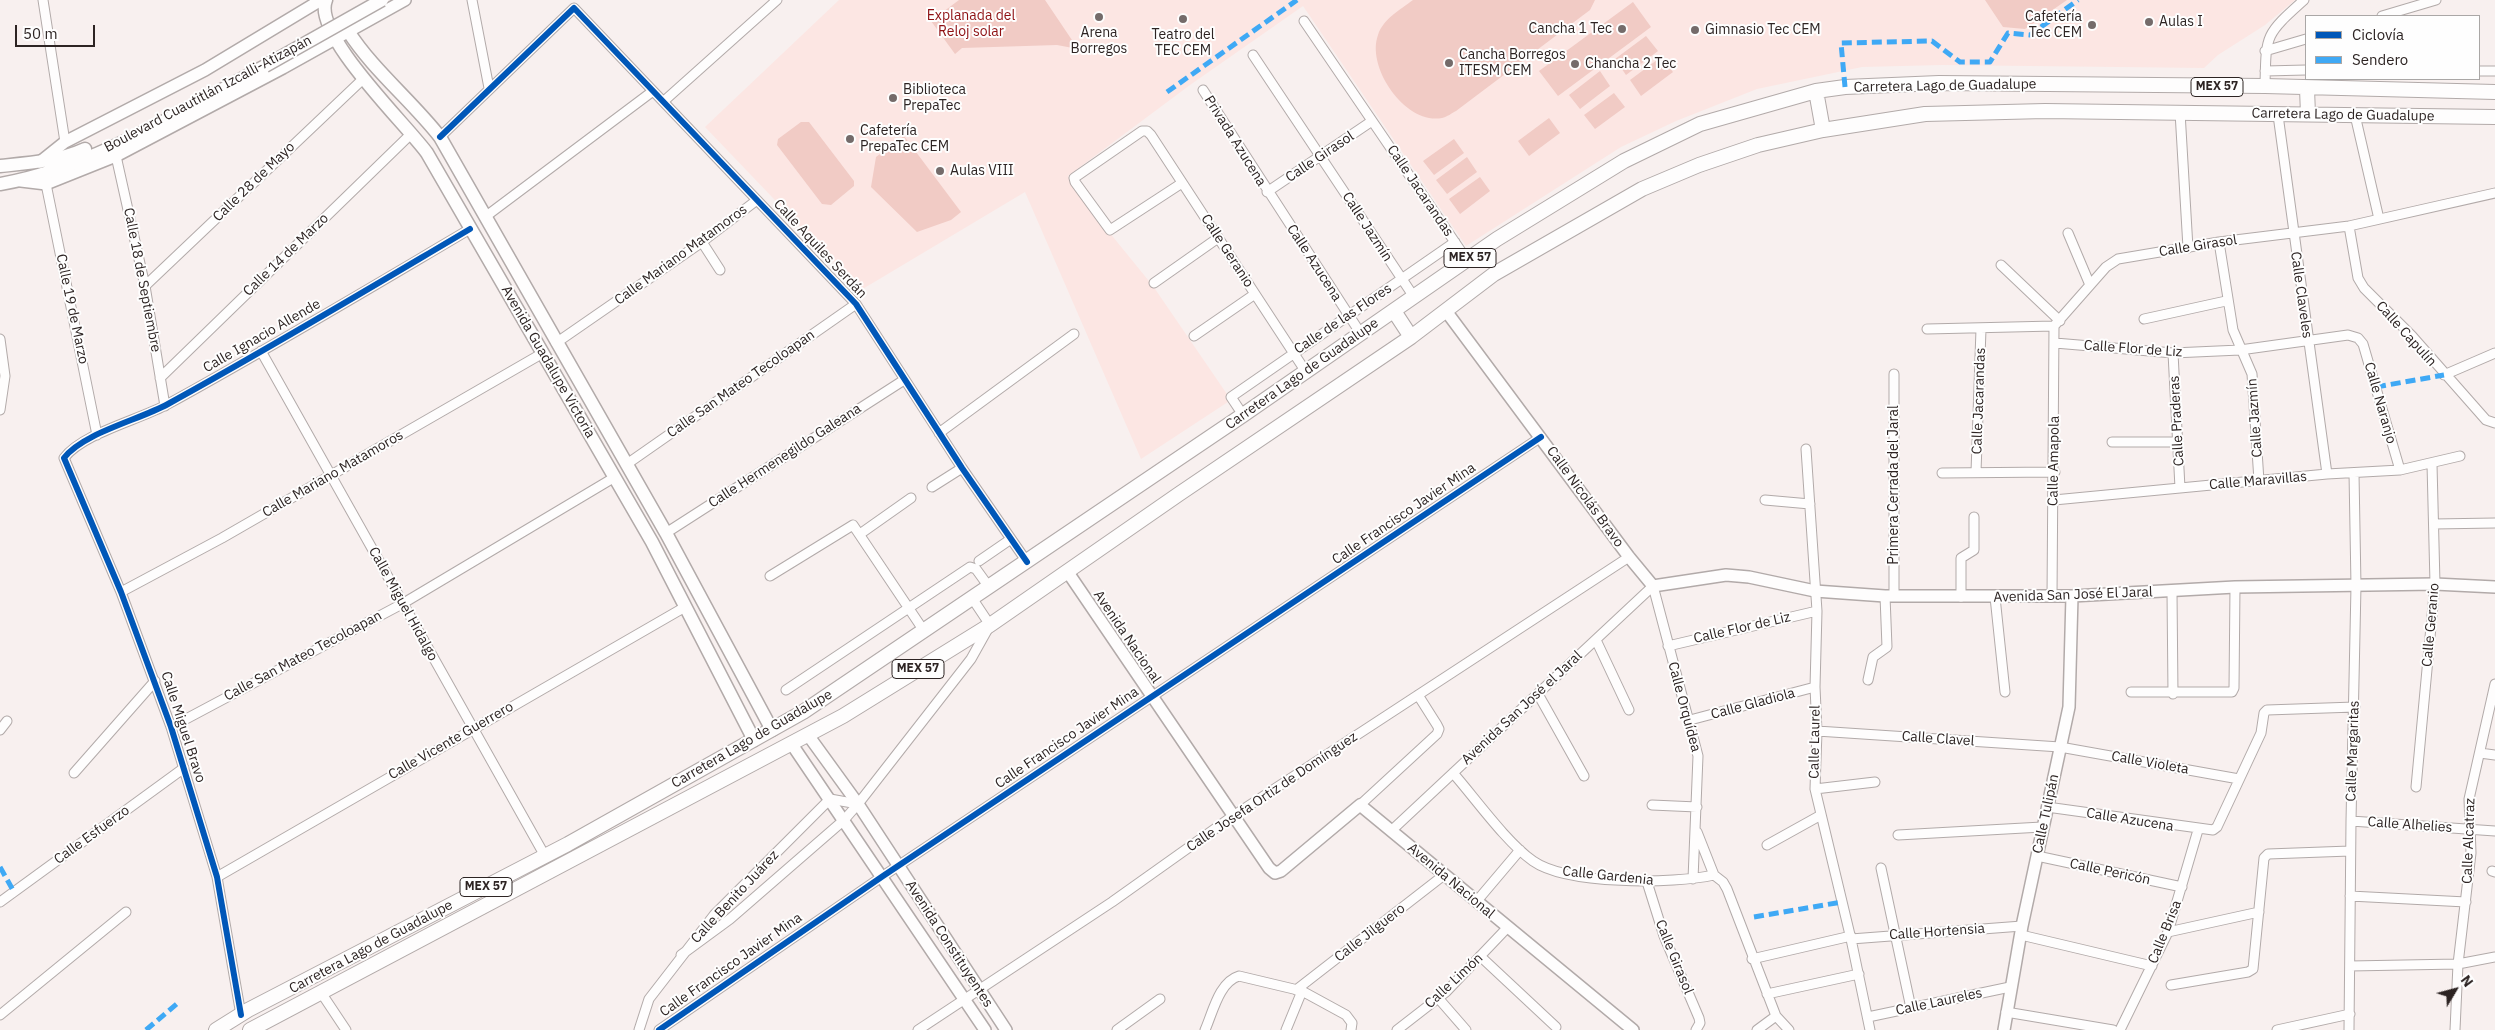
<!DOCTYPE html>
<html>
<head>
<meta charset="utf-8">
<style>
	body { margin:0 }
	#map { position:relative; width:2495px; height:1030px; overflow:hidden; background:#f8f0ef; font-family:"IBM Plex Sans",sans-serif }
	canvas { display:block }
	.legend { position:absolute; left:2305px; top:15px; width:175px; height:65px; box-sizing:border-box; background:#fefefe; border:1px solid #aaa7a6; margin:0; padding:6px 9px; list-style:none; font-size:15px; color:#2d2423 }
	.legend li { display:flex; align-items:center; gap:10px; height:25px }
	.legend b { width:25px; border:1px solid #aaa7a6 }
	.north { position:absolute; left:2430px; top:965px; width:50px; height:50px; -webkit-text-stroke:4px #fefefe; paint-order:stroke; rotate:53deg; font-size:14px; font-weight:700; line-height:20px; text-align:center; color:#2d2423 }
	.north::after { content:''; display:block; margin:auto; width:18px; height:22px; background:#2d2423; clip-path:polygon(50% 0,100% 100%,50% 72%,0 100%) }
	.scale { position:absolute; left:15px; top:25px; width:80px; height:22px; box-sizing:border-box; border:2px solid #2d2423; border-top:0; padding-left:6px; font-size:15px; line-height:18px; white-space:nowrap; color:#2d2423; -webkit-text-stroke:4px #fefefe; paint-order:stroke }
</style>
</head>
<body>
<div id="map">
<canvas width="2495" height="1030"></canvas>
<ul class="legend">
<li><b style="height:6px;background:#0057b8"></b>Ciclovía</li>
<li><b style="height:6px;background:#3fa9f5"></b>Sendero</li>
</ul>
<div class="north">N</div>
<div class="scale">50 m</div>
</div>
<script>
const context = document.querySelector('canvas').getContext('2d');
context.lineJoin = 'round';
function fillPath(path, color) {
  context.fillStyle = color;
  context.fill(path, 'evenodd');
}
function stroke(path, color, width, dash) {
  context.strokeStyle = color;
  context.lineWidth = width;
  context.lineCap = dash ? 'butt' : 'round';
  context.setLineDash(dash || []);
  context.stroke(path);
}
function label(font, color, halo, rows, align = 'center') {
  context.font = font + ' "IBM Plex Sans",sans-serif';
  context.lineWidth = 4;
  context.setLineDash([]);
  context.textBaseline = 'middle';
  context.strokeStyle = halo;
  context.fillStyle = color;
  for (const [text, x, y, turn = 0] of rows) {
    context.save();
    context.translate(x, y);
    context.rotate((+turn || 0) * Math.PI / 180);
    context.textAlign = isNaN(turn) ? turn : align;
    if (halo) context.strokeText(text, 0, 0);
    context.fillText(text, 0, 0);
    context.restore();
  }
}
const built = new Path2D(`
	M839,0H2295L2265,25L2218,55L2204,68L1942,65L1862,67L1757,89L1676,121L1621,147L1466,246L1303,6L1190,85L1068,176L1109,232L1153,286L1231,400L1141,459L1025,192L861,290L705,127Z`);
const green = new Path2D(`
	M959,0H1045L1078,49L1057,45L962,48L955,54L931,21Z
	M1413,0H1595L1590,10L1456,111C1452,113 1447,117 1442,118C1405,125 1366,67 1378,35C1383,19 1400,10 1413,0Z
	M1985,0H2067L2025,29L2003,27Z
	M1633,2L1651,27L1558,96L1539,71Z
	M1646,36L1658,51L1626,75L1615,59Z
	M1661,57L1673,72L1641,96L1630,80Z
	M1600,71L1610,86L1580,109L1569,95Z
	M1614,93L1625,107L1595,129L1584,115Z
	M1549,118L1560,133L1529,156L1518,141Z
	M801,122H809L854,181V186L831,205L822,204L777,145L778,139Z
	M904,136L961,212L951,220L917,232L871,187L876,157Z
	M1454,139L1464,153L1434,175L1423,161Z
	M1467,157L1477,172L1447,194L1436,180Z
	M1480,177L1490,191L1460,214L1449,199Z`);
const minor = new Path2D(`
	M43,0L65,142
	M472,0L489,88
	M2382,16L2436,0
	M1304,21L1467,260
	M2265,51L2306,39
	M1253,55L1414,297
	M2265,71L2306,70
	M2479,71H2495
	M2265,86C2266,34 2265,35 2304,0
	M1203,90L1361,334
	M664,101L777,0
	M2180,112L2188,248
	M2278,115L2327,474
	M2355,115L2379,219
	M440,137L574,8L856,304L962,468L1027,562
	M116,156L145,286L165,406
	M1182,183L1110,230L1075,182L1074,178L1142,131H1147L1151,135L1306,372
	M46,184L97,435
	M1267,192L1372,121
	M485,217L653,91
	M2349,226L2358,278L2364,288L2412,336L2486,420L2495,423
	M2068,233L2090,285
	M702,242L720,270
	M2219,242L2233,330L2252,374L2259,481
	M2001,265L2060,321
	M1154,283L1218,238
	M145,286L363,79
	M2144,319L2226,301
	M1927,329L2054,326L2106,267L2118,259L2219,242L2349,226L2495,193
	M1194,336L1255,294
	M0,339L5,376L0,410
	M556,343L702,242L757,200
	M2055,343L2173,353L2240,350L2348,335L2358,338L2363,344L2400,470
	M261,351L545,856
	M2173,353L2180,488
	M2444,375L2495,353
	M160,378L412,133
	M1243,415L1231,397L1455,242
	M939,433L1074,334
	M2112,442H2178
	M1806,449L1817,611L1815,687L1817,731L1815,789L1851,939L1870,1030
	M627,464L856,304
	M1976,472L1981,329
	M1942,473L2055,472
	M932,487L962,468
	M1765,500L1810,504
	M2054,500L2327,474L2400,470L2460,456
	M2434,524L2495,523
	M666,533L904,380
	M860,534L911,498
	M979,561L1011,539
	M770,576L853,525L924,631
	M121,592L222,538L543,353
	M2172,592L2173,694
	M1894,596V374
	M1961,597V558L1974,550V517
	M1995,597L2005,692
	M2052,597L2054,326
	M1596,640L1629,710
	M1668,646L1817,611
	M1868,680L1873,657L1887,647L1885,596
	M786,690L970,567L976,569L989,587
	M2131,692H2232L2234,688L2235,587
	M1538,694L1584,776
	M1690,720L1815,687
	M171,727L402,604L615,477
	M0,730L7,721
	M1817,731L2060,747L2239,779
	M2480,753L2495,755
	M74,773L155,681
	M1453,773C1475,798 1506,842 1533,861C1567,885 1673,884 1714,875
	M2416,787L2435,584L2432,464
	M1815,789L1875,782
	M1360,805L1437,734L1439,729L1437,725L1418,695
	M1652,805L1697,807
	M2047,807L2213,830L2217,827L2261,733L2264,713L2267,710L2355,707
	M2351,821L2495,831
	M1391,831L1653,586L1698,756L1693,879
	M1697,832L1714,875L1723,882L1727,889L1776,1016L1789,1030
	M1898,835L2042,827
	M1767,845L1821,815
	M2037,856L2182,887
	M1881,868L1911,1008
	M2492,871L2495,872
	M217,877L685,607
	M1647,882L1664,936L1699,1018L1700,1023L1696,1030
	M2350,896L2466,902
	M0,902L184,768
	M1476,902L1520,850
	M2168,932L2259,912
	M2021,935L2152,966
	M1851,939L2022,926
	M681,955L730,919L844,820L858,804L971,659L990,625L972,598
	M1480,956L1556,1027
	M1752,959L1851,936
	M2350,966L2458,964L2495,957
	M2171,985L2248,972L2253,969L2264,858L2268,854L2350,851
	M1296,990L1444,875
	M320,991L346,1030
	M1767,994L1859,974
	M1439,999L1466,1030
	M2006,1012L2113,1030
	M0,1015L126,912
	M241,1015L217,877L171,727L121,592L64,458C83,433 139,420 168,404C270,348 370,288 470,229
	M1868,1017L2010,987
	M639,1030L649,999L714,915L830,799L858,804
	M659,1030L883,876L1541,437
	M918,1030L1112,902L1233,816L1629,557
	M1117,1030L1160,999
	M1205,1030C1213,1012 1219,982 1239,976L1302,991L1346,1015L1352,1023L1351,1030
	M1286,1030L1302,991
	M1397,1030L1446,992L1507,928
	M1757,1030L1776,1016
	M2120,1030L2168,932L2198,830
	M2277,1030L2350,1014
	M2349,1030L2351,821L2356,586L2354,473
	M2455,1030L2458,964L2471,853L2469,799L2495,684`);
const tertiary = new Path2D(`
	M40,162L65,142L205,70L321,0
	M21,181L46,184L116,156L283,68L405,0
	M1446,311L1629,557L1653,586L1726,575L1749,577L1815,591L1885,596H2072L2235,587L2435,584L2495,587
	M1067,571L1269,868L1275,873L1281,871L1360,805L1633,1030
	M808,735L858,804L1006,1030
	M791,743L985,1030
	M2004,1030L2022,926L2069,707L2072,596`);
const secondary = new Path2D(`
	M326,0C312,34 406,124 427,153L652,542L754,740
	M348,31C373,70 411,100 440,137L666,533L772,730
	M0,166C29,163 59,161 85,149
	M0,184C91,169 185,109 265,66`);
const primary = new Path2D(`
	M2307,89L2308,114
	M1816,91L1823,130
	M1394,311L1411,337
	M216,1030L248,1010L568,844L803,712L1243,415L1497,239L1624,161L1700,124L1816,91L1845,87L1939,83L2265,86L2495,92
	M250,1030L843,716L990,625L1179,494L1411,337L1494,274L1642,189L1699,165L1758,145L1823,130L1925,114L2045,111L2495,117`);
const secondaryBridge = new Path2D(`
	M265,66L382,0`);
const quiet = new Path2D(`
	M1845,87L1841,43L1932,41L1960,62H1990L2008,33L2030,35L2078,0
	M1167,92L1297,0
	M2376,387L2444,375
	M0,867L14,892
	M1754,917L1842,902
	M146,1030L179,1002`);
const cycleway = new Path2D(`
	M440,137L574,8L856,304L962,468L1027,562
	M241,1015L217,877L171,727L121,592L64,458C83,433 139,420 168,404C270,348 370,288 470,229
	M659,1030L883,876L1541,437`);
const markers = [
	[1099,17,5,"#746b6a"],
	[1183,19,5,"#746b6a"],
	[2149,22,5,"#746b6a"],
	[2092,25,5,"#746b6a"],
	[1622,29,5,"#746b6a"],
	[1695,30,5,"#746b6a"],
	[1449,63,5,"#746b6a"],
	[1575,64,5,"#746b6a"],
	[893,98,5,"#746b6a"],
	[850,139,5,"#746b6a"],
	[940,171,5,"#746b6a"]
];
const shields = [
	[2217,87,52],
	[1470,258,52],
	[918,669,52],
	[486,887,52]
];
const shieldNames = [
	["MEX 57",2217,87],
	["MEX 57",1470,258],
	["MEX 57",918,669],
	["MEX 57",486,887]
];
const parkNames = [
	["Explanada del",971,16],
	["Reloj solar",971,32]
];
const poiNames = [
	["Cafetería",2082,17,"right"],
	["Tec CEM",2082,33,"right"],
	["Aulas I",2159,22],
	["Cancha 1 Tec",1612,29,"right"],
	["Gimnasio Tec CEM",1705,30],
	["Arena",1099,33,"center"],
	["Borregos",1099,49,"center"],
	["Teatro del",1183,35,"center"],
	["TEC CEM",1183,51,"center"],
	["Cancha Borregos",1459,55],
	["ITESM CEM",1459,71],
	["Chancha 2 Tec",1585,64],
	["Biblioteca",903,90],
	["PrepaTec",903,106],
	["Cafetería",860,131],
	["PrepaTec CEM",860,147],
	["Aulas VIII",950,171]
];
const streetNames = [
	["Carretera Lago de Guadalupe",1945,86,-1],
	["Boulevard Cuautitlán Izcalli-Atizapán",208,94,-28],
	["Carretera Lago de Guadalupe",2343,115,1],
	["Privada Azucena",1235,141,58],
	["Calle Girasol",1320,157,-34],
	["Calle 28 de Mayo",254,182,-44],
	["Calle Jacarandas",1420,191,56],
	["Calle Jazmín",1367,227,57],
	["Calle Girasol",2198,246,-9],
	["Calle Aquiles Serdán",820,249,47],
	["Calle Geranio",1227,251,57],
	["Calle 14 de Marzo",286,255,-44],
	["Calle Mariano Matamoros",681,255,-36],
	["Calle Azucena",1314,263,57],
	["Calle 18 de Septiembre",142,280,79],
	["Calle Claveles",2301,295,82],
	["Calle 19 de Marzo",72,309,78],
	["Calle de las Flores",1343,319,-34],
	["Calle Capulín",2406,334,48],
	["Calle Ignacio Allende",262,336,-30],
	["Calle Flor de Liz",2133,349,4],
	["Avenida Guadalupe Victoria",548,362,60],
	["Carretera Lago de Guadalupe",1302,374,-35],
	["Calle San Mateo Tecoloapan",741,384,-35],
	["Calle Jacarandas",1979,401,-88],
	["Calle Naranjo",2380,403,74],
	["Calle Jazmín",2255,418,-94],
	["Calle Praderas",2177,421,-93],
	["Calle Hermenegildo Galeana",785,456,-33],
	["Calle Amapola",2054,461,-89],
	["Calle Mariano Matamoros",333,474,-30],
	["Calle Maravillas",2258,481,-5],
	["Primera Cerrada del Jaral",1894,485,-90],
	["Calle Nicolás Bravo",1585,497,54],
	["Calle Francisco Javier Mina",1404,514,-34],
	["Avenida San José El Jaral",2073,595,-2],
	["Calle Miguel Hidalgo",403,604,61],
	["Calle Geranio",2431,625,-85],
	["Calle Flor de Liz",1742,628,-13],
	["Avenida Nacional",1127,637,56],
	["Calle San Mateo Tecoloapan",303,656,-28],
	["Calle Gladiola",1753,704,-15],
	["Calle Orquídea",1684,707,75],
	["Avenida San José el Jaral",1522,708,-43],
	["Calle Miguel Bravo",183,727,72],
	["Calle Francisco Javier Mina",1067,738,-34],
	["Carretera Lago de Guadalupe",752,739,-30],
	["Calle Clavel",1938,739,4],
	["Calle Vicente Guerrero",451,741,-30],
	["Calle Laurel",1815,742,-89],
	["Calle Margaritas",2353,751,-88],
	["Calle Violeta",2150,763,10],
	["Calle Josefa Ortiz de Domínguez",1272,792,-34],
	["Calle Tulipán",2046,814,-78],
	["Calle Azucena",2130,820,9],
	["Calle Alhelies",2410,825,4],
	["Calle Esfuerzo",92,835,-36],
	["Calle Alcatraz",2469,841,-88],
	["Calle Pericón",2110,872,12],
	["Calle Gardenia",1608,876,6],
	["Avenida Nacional",1451,881,40],
	["Calle Benito Juárez",735,897,-47],
	["Calle Hortensia",1937,932,-4],
	["Calle Brisa",2165,932,-68],
	["Calle Jilguero",1370,933,-38],
	["Avenida Constituyentes",949,944,57],
	["Carretera Lago de Guadalupe",371,947,-28],
	["Calle Girasol",1674,957,68],
	["Calle Francisco Javier Mina",731,965,-35],
	["Calle Limón",1454,981,-43],
	["Calle Laureles",1939,1002,-12]
];
fillPath(built, '#fce6e3');
fillPath(green, '#f1cbc5');
stroke(minor, '#b2aaa9', 11);
stroke(tertiary, '#b2aaa9', 14);
stroke(secondary, '#b2aaa9', 15);
stroke(primary, '#b2aaa9', 16);
stroke(minor, '#fefdfd', 9);
stroke(tertiary, '#fefdfd', 11);
stroke(secondary, '#fefdfd', 12);
stroke(primary, '#fefdfd', 14);
stroke(secondaryBridge, '#b2aaa9', 15, []);
stroke(secondaryBridge, '#fefdfd', 12);
stroke(quiet, '#3fa9f5', 5, [10, 5]);
stroke(cycleway, '#0057b8', 6);
for (const [x, y, r, color] of markers) {
  const dot = new Path2D();
  dot.arc(x, y, r, 0, 2 * Math.PI);
  context.fillStyle = color;
  context.fill(dot);
  stroke(dot, '#fefefe', 2);
}
for (const [x, y, w] of shields) {
  const box = new Path2D();
  box.roundRect(x - w / 2, y - 9.5, w, 19, 4);
  context.fillStyle = '#fefefe';
  context.fill(box);
  stroke(box, '#2d2423', 1);
}
label('bold 12px', '#2d2423', null, shieldNames);
label('14px', '#8e1013', '#fefefe', parkNames);
label('14px', '#2d2423', '#fefefe', poiNames, 'left');
label('14px', '#2d2423', '#fefefe', streetNames);
</script>
</body>
</html>
